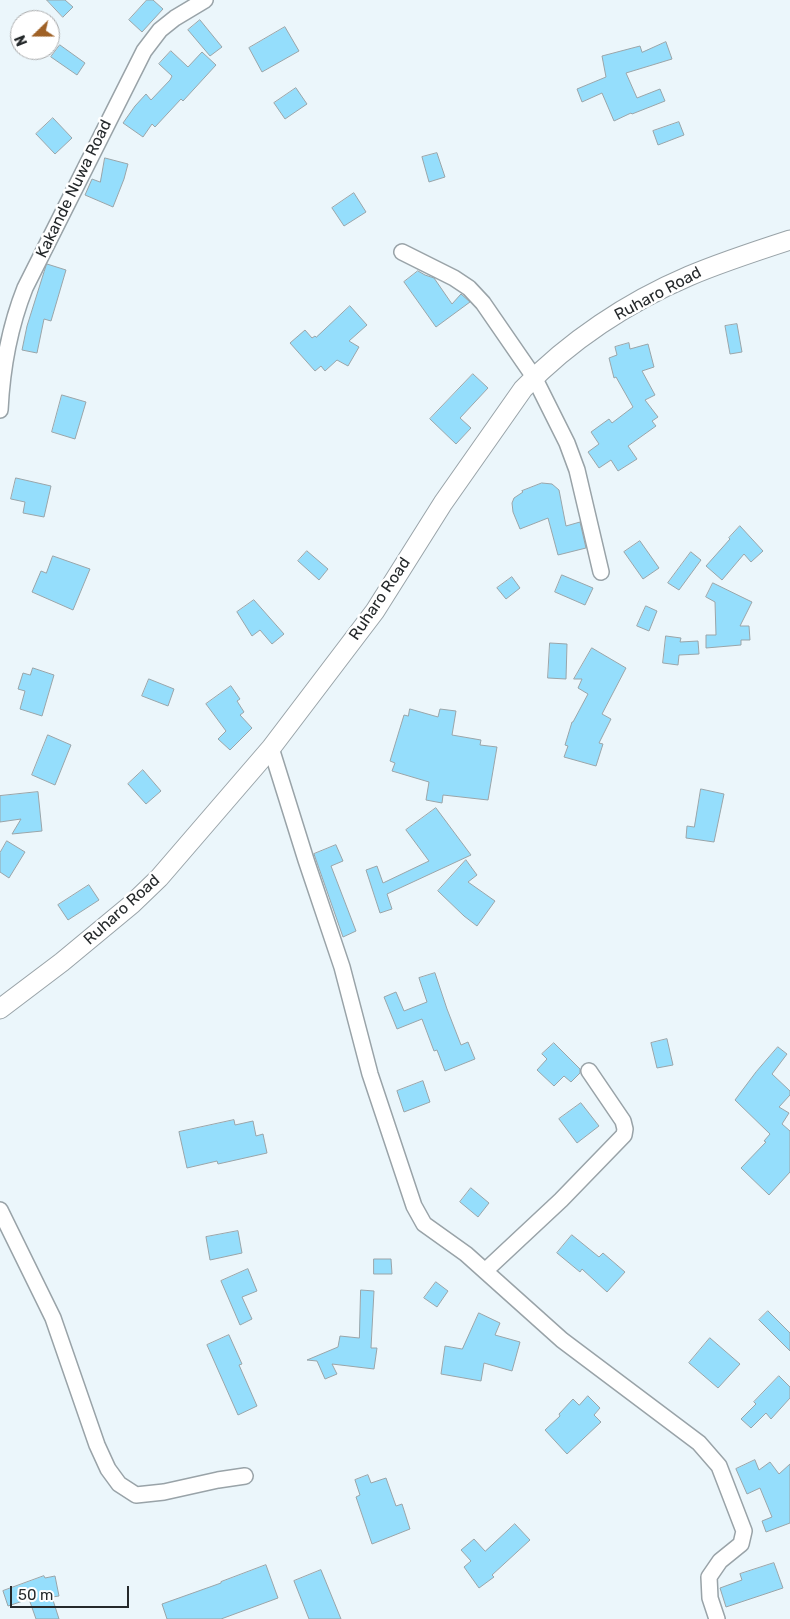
<!DOCTYPE html>
<html>
<head>
<meta charset="utf-8">
<style>
	body { margin:0 }
	#map { position:relative; width:790px; height:1619px; overflow:hidden; background:#ebf6fb; font-family:Rubik,sans-serif }
	canvas { display:block }
	.north { position:absolute; left:10px; top:10px; width:50px; height:50px; box-sizing:border-box; background:#fff; border:1px solid #a8a9aa; border-radius:50%; rotate:248deg; font-size:14px; font-weight:700; line-height:20px; text-align:center; color:#25292b }
	.north::after { content:''; display:block; margin:auto; width:18px; height:22px; background:#9f6126; clip-path:polygon(50% 0,100% 100%,50% 72%,0 100%) }
	.scale { position:absolute; left:10px; top:1586px; width:119px; height:22px; box-sizing:border-box; border:2px solid #25292b; border-top:0; padding-left:6px; font-size:15px; line-height:18px; white-space:nowrap; color:#25292b; -webkit-text-stroke:4px #fff; paint-order:stroke }
</style>
</head>
<body>
<div id="map">
<canvas width="790" height="1619"></canvas>
<div class="north">N</div>
<div class="scale">50 m</div>
</div>
<script>
const context = document.querySelector('canvas').getContext('2d');
context.lineJoin = 'round';
function fillPath(path, color) {
  context.fillStyle = color;
  context.fill(path, 'evenodd');
}
function stroke(path, color, width, dash) {
  context.strokeStyle = color;
  context.lineWidth = width;
  context.lineCap = dash ? 'butt' : 'round';
  context.setLineDash(dash || []);
  context.stroke(path);
}
function label(font, color, halo, rows, align = 'center') {
  context.font = font + ' Rubik,sans-serif';
  context.lineWidth = 5;
  context.setLineDash([]);
  context.textBaseline = 'middle';
  context.strokeStyle = halo;
  context.fillStyle = color;
  for (const [text, x, y, turn = 0] of rows) {
    context.save();
    context.translate(x, y);
    context.rotate((+turn || 0) * Math.PI / 180);
    context.textAlign = isNaN(turn) ? turn : align;
    if (halo) context.strokeText(text, 0, 0);
    context.fillText(text, 0, 0);
    context.restore();
  }
}
const building = new Path2D(`
	M47,0H65L73,7L63,17Z
	M147,0H153L163,9L142,32L129,20Z
	M200,20L222,47L210,56L188,30Z
	M285,27L299,51L262,72L249,48Z
	M666,42L672,59L626,73L637,98L660,89L665,101L632,114L631,113L614,121L602,93L582,102L577,89L606,77L602,56L640,46L642,52Z
	M60,45L85,63L77,75L51,57Z
	M171,51L188,67L202,52L216,65L183,101L181,99L155,127L152,124L143,137L123,123L135,106L146,94L151,100L170,80L172,76L159,64Z
	M296,88L307,104L285,119L274,103Z
	M53,118L72,138L55,154L36,134Z
	M679,122L684,135L658,145L653,131Z
	M437,153L445,177L429,182L422,157Z
	M105,158L128,164L124,179L113,207L85,195L92,179L100,182Z
	M354,193L366,212L344,226L332,208Z
	M47,264L66,270L51,321L44,319L37,353L22,350L27,326L44,272Z
	M418,271L425,275L434,278L452,304L461,294L470,302L436,327L404,282Z
	M350,306L367,325L349,341L359,347L348,366L337,360L325,371L321,366L315,371L290,343L305,330L312,338L315,336L316,337Z
	M737,324L742,352L730,354L725,326Z
	M629,343L630,349L648,344L654,367L642,371L655,395L645,400L658,417L652,421L656,426L628,446L637,459L618,471L611,460L599,468L588,452L599,444L591,432L609,419L612,423L633,407L616,377L614,378L609,358L617,355L615,347Z
	M473,374L488,388L460,418L471,428L456,444L430,419Z
	M62,395L86,402L75,439L52,432Z
	M16,478L51,486L44,517L23,513L25,502L11,499Z
	M542,483L552,484L559,490L566,526L580,522L586,548L558,555L548,518L520,529L513,512L512,503L514,498L523,492L522,491Z
	M740,526L763,551L751,562L744,554L722,580L706,566L730,539L729,538Z
	M640,541L659,568L643,579L624,552Z
	M307,551L328,569L319,580L298,561Z
	M691,552L701,560L679,590L668,583Z
	M53,556L90,569L73,610L32,592L41,571L46,573Z
	M562,575L593,588L585,605L555,592Z
	M512,577L520,588L506,599L497,588Z
	M713,583L752,602L740,626H749L750,640H741V645L706,648V635H716L715,602L706,597Z
	M254,600L284,634L272,644L260,630L252,636L237,612Z
	M646,606L657,611L649,631L637,626Z
	M666,636L681,638L680,642L698,641L699,654L679,655L678,665L663,663Z
	M550,643L567,644L566,679L548,678Z
	M592,648L626,668L602,714L611,719L599,743L603,744L596,766L564,757L568,746L565,745L572,722H573L588,694L578,688L582,679H574Z
	M33,668L54,675L42,716L20,709L25,691L18,689L23,673L30,675Z
	M149,679L174,689L168,706L142,696Z
	M231,686L240,699L237,701L244,712L240,715L252,728L230,750L218,739L226,731L206,704Z
	M410,709L438,717L440,709L456,711L452,735L481,740L480,745L497,747L488,800L443,795L442,803L426,800L429,782L392,771L395,763L390,761L404,715L408,716Z
	M48,735L71,745L55,785L32,775Z
	M143,770L161,791L146,804L128,784Z
	M701,789L724,794L714,842L686,838L687,826L694,827Z
	M38,792L42,831L12,834L21,819L0,822V796Z
	M436,808L471,855L387,894L392,909L380,913L366,870L377,866L383,883L429,861L406,830Z
	M7,841L25,852L9,878L0,872V853Z
	M336,845L343,861L331,866L356,931L343,937L314,854Z
	M466,860L477,875L468,882L495,901L477,926L464,916L438,891Z
	M89,885L99,900L68,920L58,905Z
	M435,973L447,1009L461,1045L468,1042L475,1059L445,1071L437,1050L434,1051L422,1019L397,1029L384,997L396,992L404,1011L427,1002L419,978Z
	M667,1039L673,1065L657,1068L651,1043Z
	M554,1043L580,1069V1073L571,1082L564,1076L554,1086L537,1070L547,1059L542,1054Z
	M778,1047L787,1054L772,1074L790,1091V1095L779,1107L789,1113L782,1124L790,1131V1172L769,1195L741,1168L766,1142L764,1141L770,1134L735,1100L756,1072Z
	M423,1081L430,1102L404,1112L397,1091Z
	M581,1103L599,1126L577,1143L559,1119Z
	M234,1120L235,1125L253,1121L256,1136L263,1134L267,1153L218,1164L217,1161L187,1168L179,1132Z
	M471,1188L489,1203L478,1217L460,1202Z
	M238,1231L242,1253L210,1260L206,1237Z
	M572,1235L599,1257L603,1253L625,1272L607,1292L582,1269L580,1272L557,1253Z
	M374,1259H391L392,1274H374Z
	M248,1269L257,1291L242,1297L252,1319L240,1325L221,1281Z
	M436,1282L448,1291L437,1307L424,1298Z
	M361,1290L374,1291L371,1348H377L374,1369L332,1364L337,1374L325,1379L317,1361L307,1360L338,1347L340,1336L359,1338Z
	M768,1311L790,1333V1351L759,1320Z
	M479,1313L500,1323L495,1335L520,1342L512,1371L484,1363L481,1381L441,1374L445,1346L462,1349Z
	M229,1335L242,1364L239,1365L257,1406L238,1415L207,1345Z
	M710,1338L740,1364L718,1388L689,1363Z
	M779,1376L790,1387V1398L771,1419L766,1413L751,1428L741,1419L756,1404L754,1402Z
	M588,1396L600,1408L594,1415L601,1422L567,1454L545,1430L560,1416L559,1414L573,1399L579,1405Z
	M755,1460L759,1470L770,1462L779,1474L790,1464V1523L766,1532L762,1521L772,1517L760,1488L747,1494L736,1469Z
	M368,1475L371,1483L386,1478L396,1506L402,1504L410,1529L372,1544L356,1497L360,1495L355,1480Z
	M515,1524L530,1540L492,1575L494,1577L479,1588L464,1567L471,1561L461,1550L474,1539L485,1551Z
	M774,1563L783,1588L726,1607L720,1588L742,1580L740,1574Z
	M266,1565L278,1598L221,1619H167L162,1604L221,1583V1582Z
	M321,1570L341,1619H309L294,1581Z
	M44,1576L45,1578L55,1576L59,1596L52,1597L59,1619H36L29,1599L8,1606L3,1591Z`);
const minor = new Path2D(`
	M402,252L454,278L469,288L483,303L534,377L567,443L577,470L601,572
	M0,410C2,369 10,326 25,288L144,51L160,30L175,18L205,0
	M271,748L306,860L342,967L370,1074L414,1206L424,1224L466,1254L562,1340L699,1443L719,1466L744,1531L741,1544L720,1561L709,1577L710,1598L717,1619
	M0,1210L53,1318L97,1445L108,1469L119,1484L136,1495L164,1492L218,1480L245,1476
	M485,1271L561,1200L624,1135L625,1129L623,1121L589,1071`);
const tertiary = new Path2D(`
	M0,1009L62,962L132,904L159,878L271,748L375,611L443,503L523,389C569,341 628,302 689,276C722,262 756,251 790,240`);
const streetNames = [
	["Kakande Nuwa Road",74,189,-64],
	["Ruharo Road",658,294,-28],
	["Ruharo Road",380,599,-56],
	["Ruharo Road",122,910,-42]
];
fillPath(building, '#95defc');
stroke(building, '#9aa5a9', 1);
stroke(minor, '#99a3a8', 18);
stroke(tertiary, '#99a3a8', 21);
stroke(minor, '#fff', 15);
stroke(tertiary, '#fff', 19);
label('16px', '#25292b', '#fff', streetNames);
</script>
</body>
</html>
